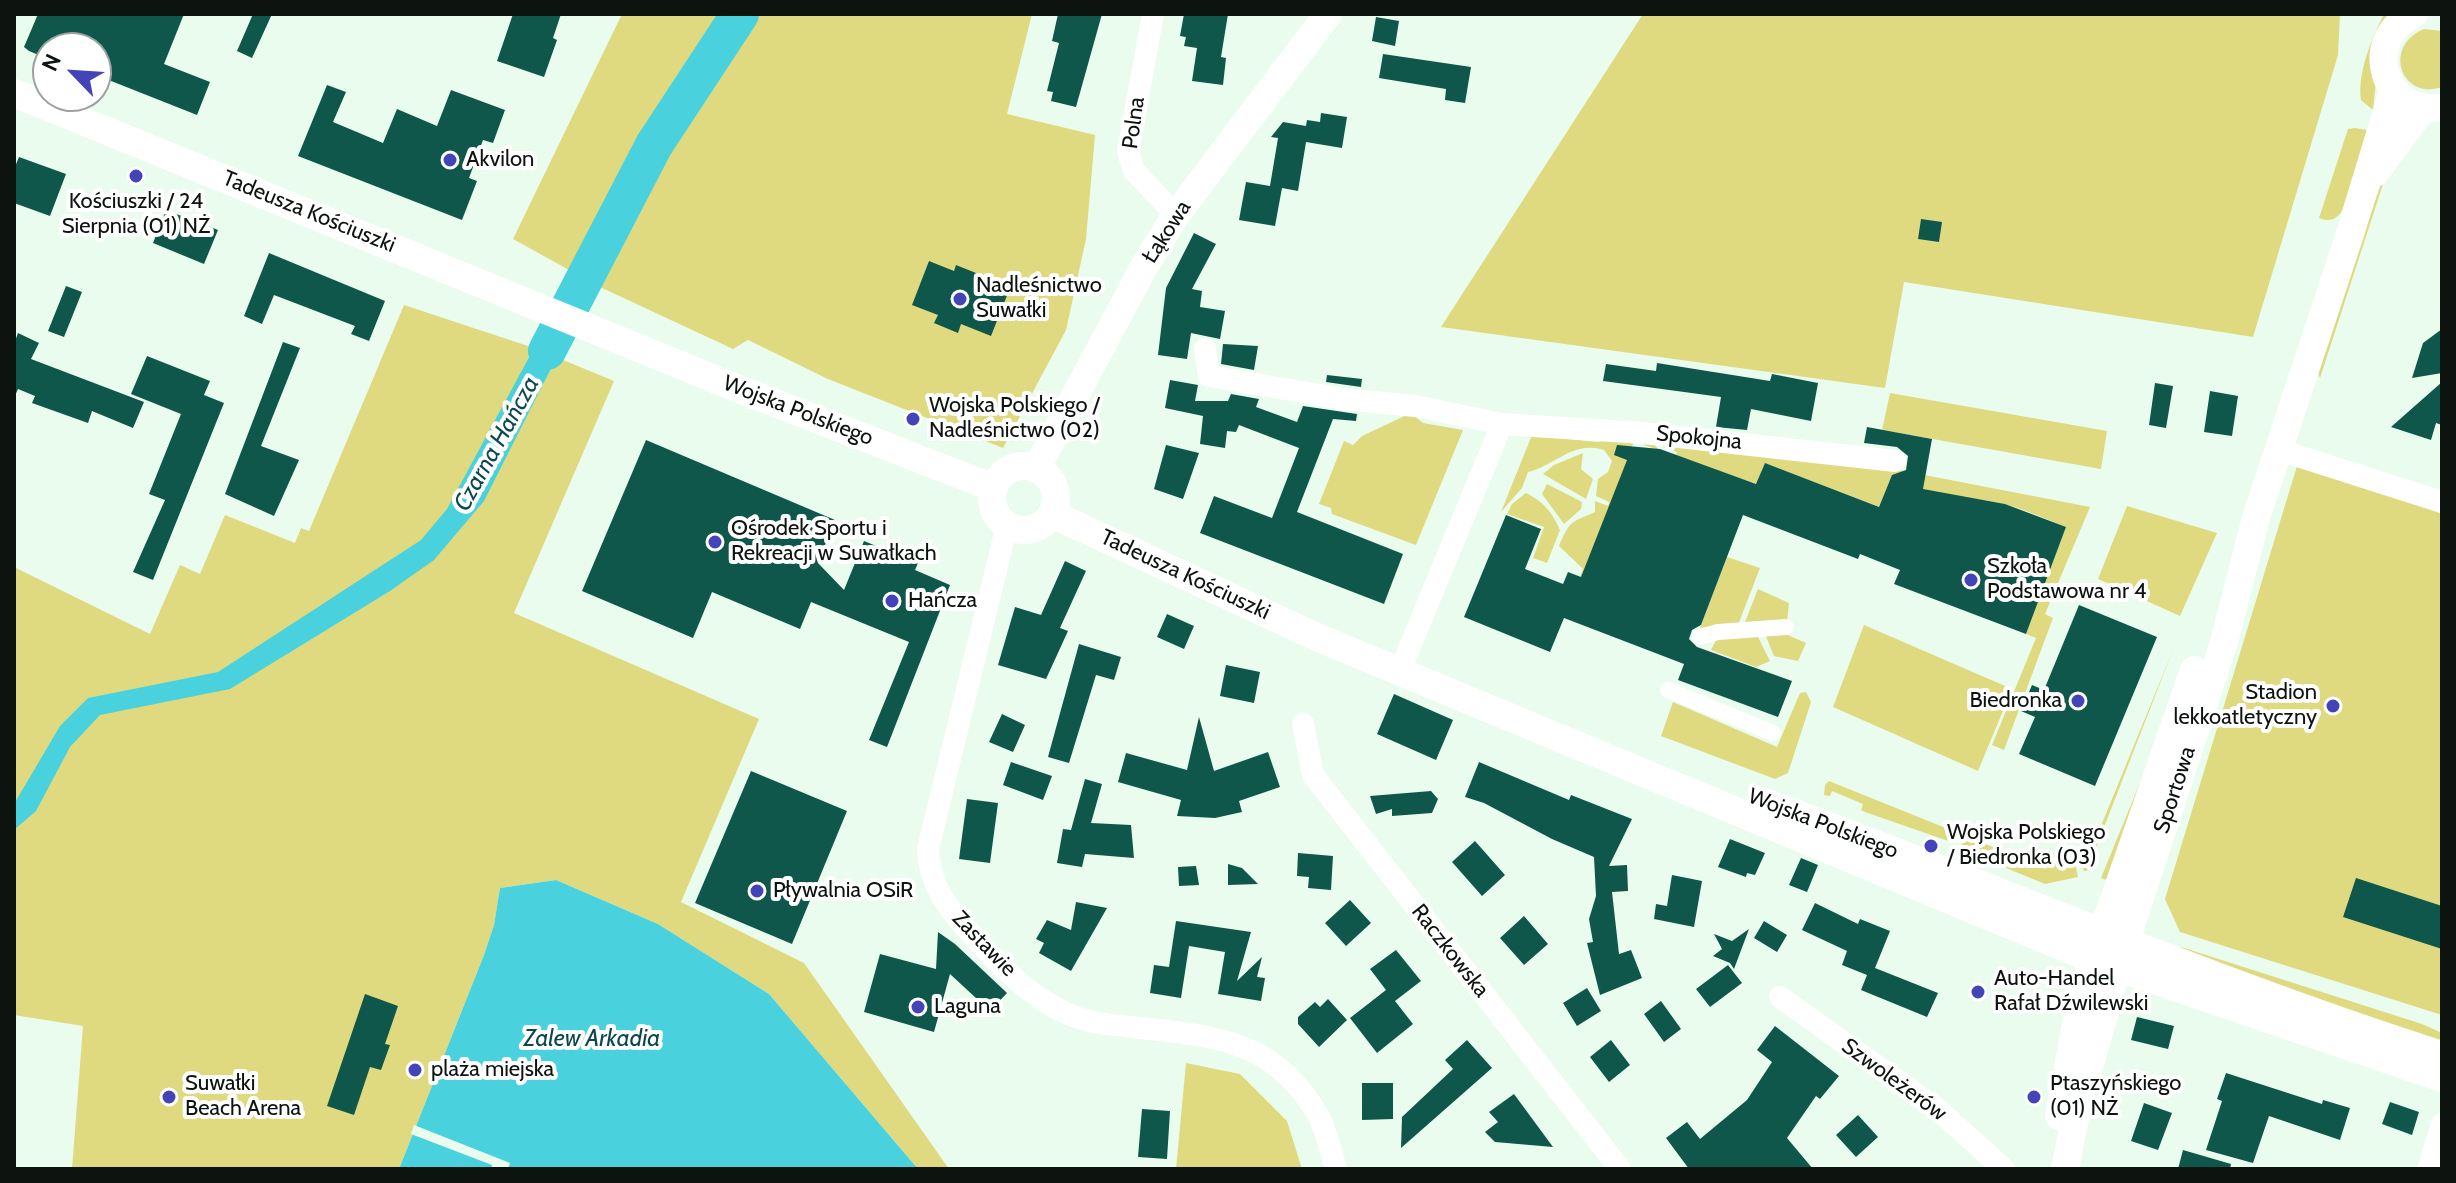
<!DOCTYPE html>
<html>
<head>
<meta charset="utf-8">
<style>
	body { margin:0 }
	#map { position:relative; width:2456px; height:1183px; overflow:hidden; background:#e9fcee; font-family:Cabin,sans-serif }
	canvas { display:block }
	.frame { position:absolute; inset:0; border:16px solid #0d130f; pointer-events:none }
	.north { position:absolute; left:32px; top:32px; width:80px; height:80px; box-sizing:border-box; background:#fff; border:2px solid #9ea19f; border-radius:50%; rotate:295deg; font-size:22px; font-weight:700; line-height:32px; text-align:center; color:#0d130f }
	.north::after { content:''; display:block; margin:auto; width:28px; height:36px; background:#4444b9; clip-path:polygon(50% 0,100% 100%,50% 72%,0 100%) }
</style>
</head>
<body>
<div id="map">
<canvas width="2456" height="1183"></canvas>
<div class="frame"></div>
<div class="north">N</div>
</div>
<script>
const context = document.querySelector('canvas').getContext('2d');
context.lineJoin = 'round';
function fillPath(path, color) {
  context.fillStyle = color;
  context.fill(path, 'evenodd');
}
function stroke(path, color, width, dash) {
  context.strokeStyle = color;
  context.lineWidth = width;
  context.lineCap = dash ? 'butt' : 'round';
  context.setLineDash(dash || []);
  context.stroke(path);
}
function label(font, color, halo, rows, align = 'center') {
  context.font = font + ' Cabin,sans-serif';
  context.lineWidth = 8;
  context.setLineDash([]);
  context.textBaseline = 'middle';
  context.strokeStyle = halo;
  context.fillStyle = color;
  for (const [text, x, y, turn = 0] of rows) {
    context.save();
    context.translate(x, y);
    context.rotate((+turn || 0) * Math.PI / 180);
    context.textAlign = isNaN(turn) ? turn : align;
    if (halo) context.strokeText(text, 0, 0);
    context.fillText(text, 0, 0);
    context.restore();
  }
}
const green = new Path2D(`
	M622,14H1032L1007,114L1095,135L1086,239L1066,330L1003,448L828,379L748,340L733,349L600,287L513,239Z
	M1643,14H2340L2338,55L2253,337L1904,282L1885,388L1441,327Z
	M2384,14H2395L2376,82L2373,110L2361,100C2357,73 2372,38 2384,14Z
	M2424,29L2442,31V87C2401,101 2382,46 2424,29Z
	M2355,128L2367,130L2342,211C2336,220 2329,222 2319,218L2348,129Z
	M2383,178L2384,181L2320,378L2317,371Z
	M404,305L534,348L614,381L514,613L759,719L681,902L804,963L949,1169H918L769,994L658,924L556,880L500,888L494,925L484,955L399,1169H72L83,1026L14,1015V567L150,634L180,565L200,574L225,515L295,543L301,528L309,531Z
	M1890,393L2107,431L2101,469L1882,430Z
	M1411,413L1423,423L1463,430L1416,545L1332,514L1331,508L1319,504L1344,441L1353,445L1362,436Z
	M1532,435L1597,442L1622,437L1653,441L1658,450L1634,441L1619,482L1717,550L1608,509L1592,550L1699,591L1689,618L1580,577L1583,569L1559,546C1570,519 1573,522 1595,512V501L1608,506L1609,502L1596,496L1598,479L1608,472L1612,461L1604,450C1574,440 1554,466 1528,472L1522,488L1501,512Z
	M1660,441L1857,462L2090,507L2045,614L2053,618L2004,750L1992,745L2036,638L2026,634L2066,527C2045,519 2023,508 2000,503C1963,496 1925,495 1889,482L1879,507L1765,463L1757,484L1676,457L1677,452L1663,447Z
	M1583,453L1581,469L1593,479L1586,499L1543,474L1554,465Z
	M2297,466L2442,512V1015L2180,932L2165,899Z
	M1547,484L1582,502L1581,509L1564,524L1542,494Z
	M1526,493C1543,501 1552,512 1560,530L1547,563L1533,558L1544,527L1507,514L1512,504Z
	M2127,506L2217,533L2180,616L2098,579Z
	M1727,557L1760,568L1738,625L1700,628Z
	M1758,589L1789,603L1787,622H1745Z
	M1864,625L2012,689L1978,771L1833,707Z
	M1783,633L1806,643L1798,661L1774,656L1765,634Z
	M1757,635L1770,661L1756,667L1711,650L1717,638Z
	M2173,650L2087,871H2084L2081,862L2096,838Z
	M2188,654L2169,718L2109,881L2101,878L2166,719Z
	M1806,692L1811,702L1788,773L1775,779L1661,736L1673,702L1777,747L1800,693Z
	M1829,781L1958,833L1954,843L1865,812L1861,810L1863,804L1832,791L1830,796L1824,795L1825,785Z
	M1966,836L2046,869L2053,853L2075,863L2078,877L2045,884L1960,849Z
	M2181,947L2422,1024L2442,1033V1045L2178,949Z
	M1186,1063L1240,1074L1287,1121L1302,1169H1176Z`);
const water = new Path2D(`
	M554,311L575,321L484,501L434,560L390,591L230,689L100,715L70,747L36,811L14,830V804L60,726L88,698L218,672L421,540L447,509Z
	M556,880L658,924L769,994L918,1169H399L484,955L494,925L500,888Z`);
const pier = new Path2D(`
	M414,1125L510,1163L508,1169H491L492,1165L411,1134Z`);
const river = new Path2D(`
	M547,351L654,145L740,14`);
const building = new Path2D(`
	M38,14H184L164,64L210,82L197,115L96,75V48H48V59L29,51L24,47Z
	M253,14H272L252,58L237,51Z
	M513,14H561L553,38L557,40L544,77L497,61Z
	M1058,14H1102L1076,107L1051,101L1053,92L1047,91L1059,43L1052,41Z
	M1184,14H1228L1221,57L1226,58L1223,85L1192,81L1197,48L1184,46L1186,37L1180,36Z
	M1376,17L1399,21L1395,46L1372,41Z
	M1383,54L1471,67L1465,103L1445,100L1446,89L1379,78Z
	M327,85L346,92L333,122L383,143L397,109L437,126L451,90L505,110L493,143L483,140L469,178L477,181L462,220L298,156Z
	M1321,113L1347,117L1342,148L1306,142L1298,191L1282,188L1275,226L1239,220L1246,182L1270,186L1278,138L1271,137L1283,122L1306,126L1307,120L1320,122Z
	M19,157L66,174L50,216L14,203V169Z
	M166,210L218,230L204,264L153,243Z
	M1921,219L1942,222L1939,242L1918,239Z
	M1194,233L1216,244L1192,289L1202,291L1200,307L1225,311L1220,339L1191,333L1187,359L1158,355L1166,288Z
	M269,253L385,301L369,341L351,334L355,326L274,295L262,324L244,316Z
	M929,261L954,271L956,265L986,277L983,283L1008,293L991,336L961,324L958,333L934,323L938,315L912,305Z
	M66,286L82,292L64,337L48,331Z
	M2442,329V373L2412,378L2423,343Z
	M18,333L39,343L31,359L144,402L133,428L92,411L88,423L32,403L35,396L18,389L14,398V344Z
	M283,342L300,348L261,446L299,460L274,516L225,494Z
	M1223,344L1258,346L1254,370L1221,364Z
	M147,356L210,381L204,395L224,403L153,580L133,572L165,500L149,494L181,414L131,394Z
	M1657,363L1770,381L1772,374L1818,383L1811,421L1751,409L1747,430L1716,427L1721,397L1603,381L1606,364L1656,371Z
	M1327,375L1362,379L1361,387L1326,382Z
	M1170,380L1198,385L1195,401H1228L1231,394L1259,399L1256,407L1297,422L1303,406L1357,414L1356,421L1333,419L1297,512L1403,554L1384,604L1200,533L1214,496L1272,518L1299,448L1239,425L1236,432L1227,431L1225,448L1200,444L1203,416L1165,408Z
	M2442,382V425L2436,423L2431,440L2391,427Z
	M2155,383L2173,386L2166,428L2149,425Z
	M2210,391L2238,396L2232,436L2204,432Z
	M1867,427L1932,439L1923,489L2005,504L2066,527L2026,634L1894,584L1900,570L1860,554L1858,559L1743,515L1701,625L1692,630L1689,639L1697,647L1792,681L1778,717L1678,680L1684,664L1564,618L1550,652L1464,617L1506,515L1541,529L1525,569L1563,584L1568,572L1581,577L1627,460L1614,455L1617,445L1660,449L1756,484L1765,463L1879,507L1892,475L1906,470L1908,456L1897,447L1864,443Z
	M646,440L835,520L818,563L844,590L864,541L918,563L915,570L950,585L887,747L869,740L909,642L811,602L800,629L712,592L693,638L582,591Z
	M1166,445L1199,453L1183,499L1154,489Z
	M1065,561L1086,571L1060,628L1068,631L1046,679L998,665L1015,607L1041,615Z
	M2079,605L2157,637L2095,786L2019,754L2035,717L2021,711L2032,685L2044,690Z
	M1167,614L1194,626L1184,649L1157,637Z
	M1079,644L1121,657L1114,680L1096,675L1069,763L1048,757Z
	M1226,665L1260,672L1254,703L1220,696Z
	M1394,694L1453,720L1436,760L1377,734Z
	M1002,714L1025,725L1013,752L989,742Z
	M1199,717L1214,771L1268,752L1280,787L1239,801L1242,812L1215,818L1177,816L1181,800L1118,782L1126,753L1187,770Z
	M1011,762L1052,776L1043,800L1003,785Z
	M1479,762L1569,800L1571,795L1632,819L1609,866L1627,865L1628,891L1612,892L1619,954L1631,950L1642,978L1600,995L1587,943L1593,942L1589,919L1596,896L1594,857L1552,839L1484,803L1465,797Z
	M751,771L847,811L792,944L695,903Z
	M1085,779L1102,784L1091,823L1131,825L1134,858L1085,854L1082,867L1057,863L1063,829L1071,830Z
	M1431,791L1438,799L1432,813L1392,816V809L1376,814L1370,796Z
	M967,799L998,803L990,863L959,859Z
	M1730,839L1765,853L1755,875L1747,873L1746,877L1718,867Z
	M1475,841L1505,875L1482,896L1452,862Z
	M1298,853L1333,856L1331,890L1308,888L1309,877L1297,876Z
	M1801,858L1818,865L1807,892L1789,885Z
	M1228,864L1242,868L1258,884L1228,885Z
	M1196,866L1199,885L1179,886L1178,867Z
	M1672,875L1702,881L1694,927L1654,919L1656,904L1667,906Z
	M2356,878L2442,906V949L2343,917Z
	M1350,900L1371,923L1346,946L1325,923Z
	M1076,902L1107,908L1071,971L1039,953L1044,943L1036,939L1047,920L1071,930Z
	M1815,903L1858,924L1860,919L1890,931L1875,968L1938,993L1927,1017L1861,990L1867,975L1842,965L1847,951L1802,930Z
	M1524,916L1548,944L1524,965L1500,938Z
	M1176,921L1251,932L1237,981L1262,957L1257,977L1265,978L1261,1001L1218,994L1225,952L1189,946L1181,998L1150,993L1154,965L1169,967Z
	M1764,921L1787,935L1777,952L1754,938Z
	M1749,929L1734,969L1730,963L1713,956L1722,949L1714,934L1732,941Z
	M938,932L955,944L1007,993L990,1011L950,974L934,1032L864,1012L880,954L936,969Z
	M1396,950L1421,981L1395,1001L1413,1024L1377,1053L1350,1018L1386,990L1370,969Z
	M1728,965L1742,983L1710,1007L1696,989Z
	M1587,988L1601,1011L1577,1026L1563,1003Z
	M365,994L398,1006L385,1044L390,1045L381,1070L370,1067L354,1115L327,1106Z
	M1328,999L1347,1020L1319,1047L1298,1024V1017L1315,1002L1320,1007Z
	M1661,1001L1681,1029L1664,1042L1644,1014Z
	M2137,1017L2174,1026L2168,1049L2131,1040Z
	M1775,1026L1839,1076L1820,1099L1816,1096L1787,1138L1813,1169H1689L1666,1138L1687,1122L1700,1139L1747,1100L1772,1062L1757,1050Z
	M1467,1040L1492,1068L1401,1148L1402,1117L1453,1069L1445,1060Z
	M1611,1040L1630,1065L1609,1082L1590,1057Z
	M2226,1073L2322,1104L2323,1100L2350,1108L2340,1140L2269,1116L2253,1163L2206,1150L2222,1101L2217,1099Z
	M1362,1083H1393V1119L1362,1120Z
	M1514,1094L1553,1147L1495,1142L1485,1132L1498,1122L1489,1112Z
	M2390,1102L2419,1112L2412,1135L2382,1124Z
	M2144,1103L2172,1113L2158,1150L2131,1141Z
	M1142,1109L1170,1111L1167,1159L1138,1157Z
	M1858,1115L1878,1137L1856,1157L1836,1135Z
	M2183,1150L2231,1164L2230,1169H2178Z`);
const pedestrian = new Path2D(`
	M1700,637L1718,632L1786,627
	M1668,690L1773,733`);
const minor = new Path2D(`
	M1153,14L1128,152L1134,171L1176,215
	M1205,349L1209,376L1343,399L1415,406L1502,424L1643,433L1895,461
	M2279,450L2442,502
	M1007,525L928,849C929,886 949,910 974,937C1001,967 1034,1001 1073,1016C1096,1025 1125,1026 1150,1029C1224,1037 1279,1045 1319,1117C1327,1133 1331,1152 1336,1169
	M1406,656L1502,424
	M1303,724L1313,775L1620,1169
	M1780,997L1936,1108L2004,1169
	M2428,1169L2442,1124`);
const tertiary = new Path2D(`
	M2414,14C2360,39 2383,117 2442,107
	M14,93L734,387L994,488
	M2375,173L2423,108
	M992 498a32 32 0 1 1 64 0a32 32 0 1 1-64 0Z
	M1036,469L1145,265L1176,215L1328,14
	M1052,514L1319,638L2092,959L2442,1078
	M1767,803C1993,886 2213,982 2442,1055
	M2059,1116L2082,991L2194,670
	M2065,1169L2075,1118L2117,968L2224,642L2256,518L2351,231L2393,91`);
const markers = [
	[450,160,8,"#4444b9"],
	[136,176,8,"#4444b9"],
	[960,299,8,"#4444b9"],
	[913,419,8,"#4444b9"],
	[715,542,8,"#4444b9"],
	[1971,580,8,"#4444b9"],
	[892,601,8,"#4444b9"],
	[2078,701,8,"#4444b9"],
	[2333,706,8,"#4444b9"],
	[1931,846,8,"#4444b9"],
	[757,891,8,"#4444b9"],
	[1978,992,8,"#4444b9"],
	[918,1007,8,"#4444b9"],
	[415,1070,8,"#4444b9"],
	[169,1097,8,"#4444b9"],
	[2034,1097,8,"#4444b9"]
];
const streetNames = [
	["Polna",1134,123,-82],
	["Tadeusza Kościuszki",309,212,22],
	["Łąkowa",1167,232,-57],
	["Wojska Polskiego",798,411,21],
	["Spokojna",1699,438,6],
	["Tadeusza Kościuszki",1185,575,25],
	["Sportowa",2175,790,-72],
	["Wojska Polskiego",1823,824,21],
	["Zastawie",984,944,46],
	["Raczkowska",1450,951,52],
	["Szwoleżerów",1894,1080,36]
];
const poiNames = [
	["Akvilon",466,160],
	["Kościuszki / 24",136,202,"center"],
	["Sierpnia (01) NŻ",136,227,"center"],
	["Nadleśnictwo",976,286],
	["Suwałki",976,311],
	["Wojska Polskiego /",929,406],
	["Nadleśnictwo (02)",929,431],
	["Ośrodek Sportu i",731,529],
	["Rekreacji w Suwałkach",731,554],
	["Szkoła",1987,567],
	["Podstawowa nr 4",1987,592],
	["Hańcza",908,601],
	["Stadion",2317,693,"right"],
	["lekkoatletyczny",2317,718,"right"],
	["Biedronka",2062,701,"right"],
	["Wojska Polskiego",1947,833],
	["/ Biedronka (03)",1947,858],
	["Pływalnia OSiR",773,891],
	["Auto-Handel",1994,979],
	["Rafał Dźwilewski",1994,1004],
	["Laguna",934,1007],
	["plaża miejska",431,1070],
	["Suwałki",185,1084],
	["Beach Arena",185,1109],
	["Ptaszyńskiego",2050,1084],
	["(01) NŻ",2050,1109]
];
const waterNames = [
	["Czarna Hańcza",497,444,-61],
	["Zalew Arkadia",592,1039]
];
fillPath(green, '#dfda7f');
fillPath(water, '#49d2de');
fillPath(pier, '#e9fcee');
stroke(river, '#49d2de', 38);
fillPath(building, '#0f574b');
stroke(pedestrian, '#fff', 16);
stroke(minor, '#fff', 22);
stroke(tertiary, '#fff', 28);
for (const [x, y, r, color] of markers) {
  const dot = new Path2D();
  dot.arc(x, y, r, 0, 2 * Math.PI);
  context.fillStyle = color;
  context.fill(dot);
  stroke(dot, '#fff', 3);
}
label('22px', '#0d130f', '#fff', streetNames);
label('22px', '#0d130f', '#fff', poiNames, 'left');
label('italic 24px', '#0b484d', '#fff', waterNames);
</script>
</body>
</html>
